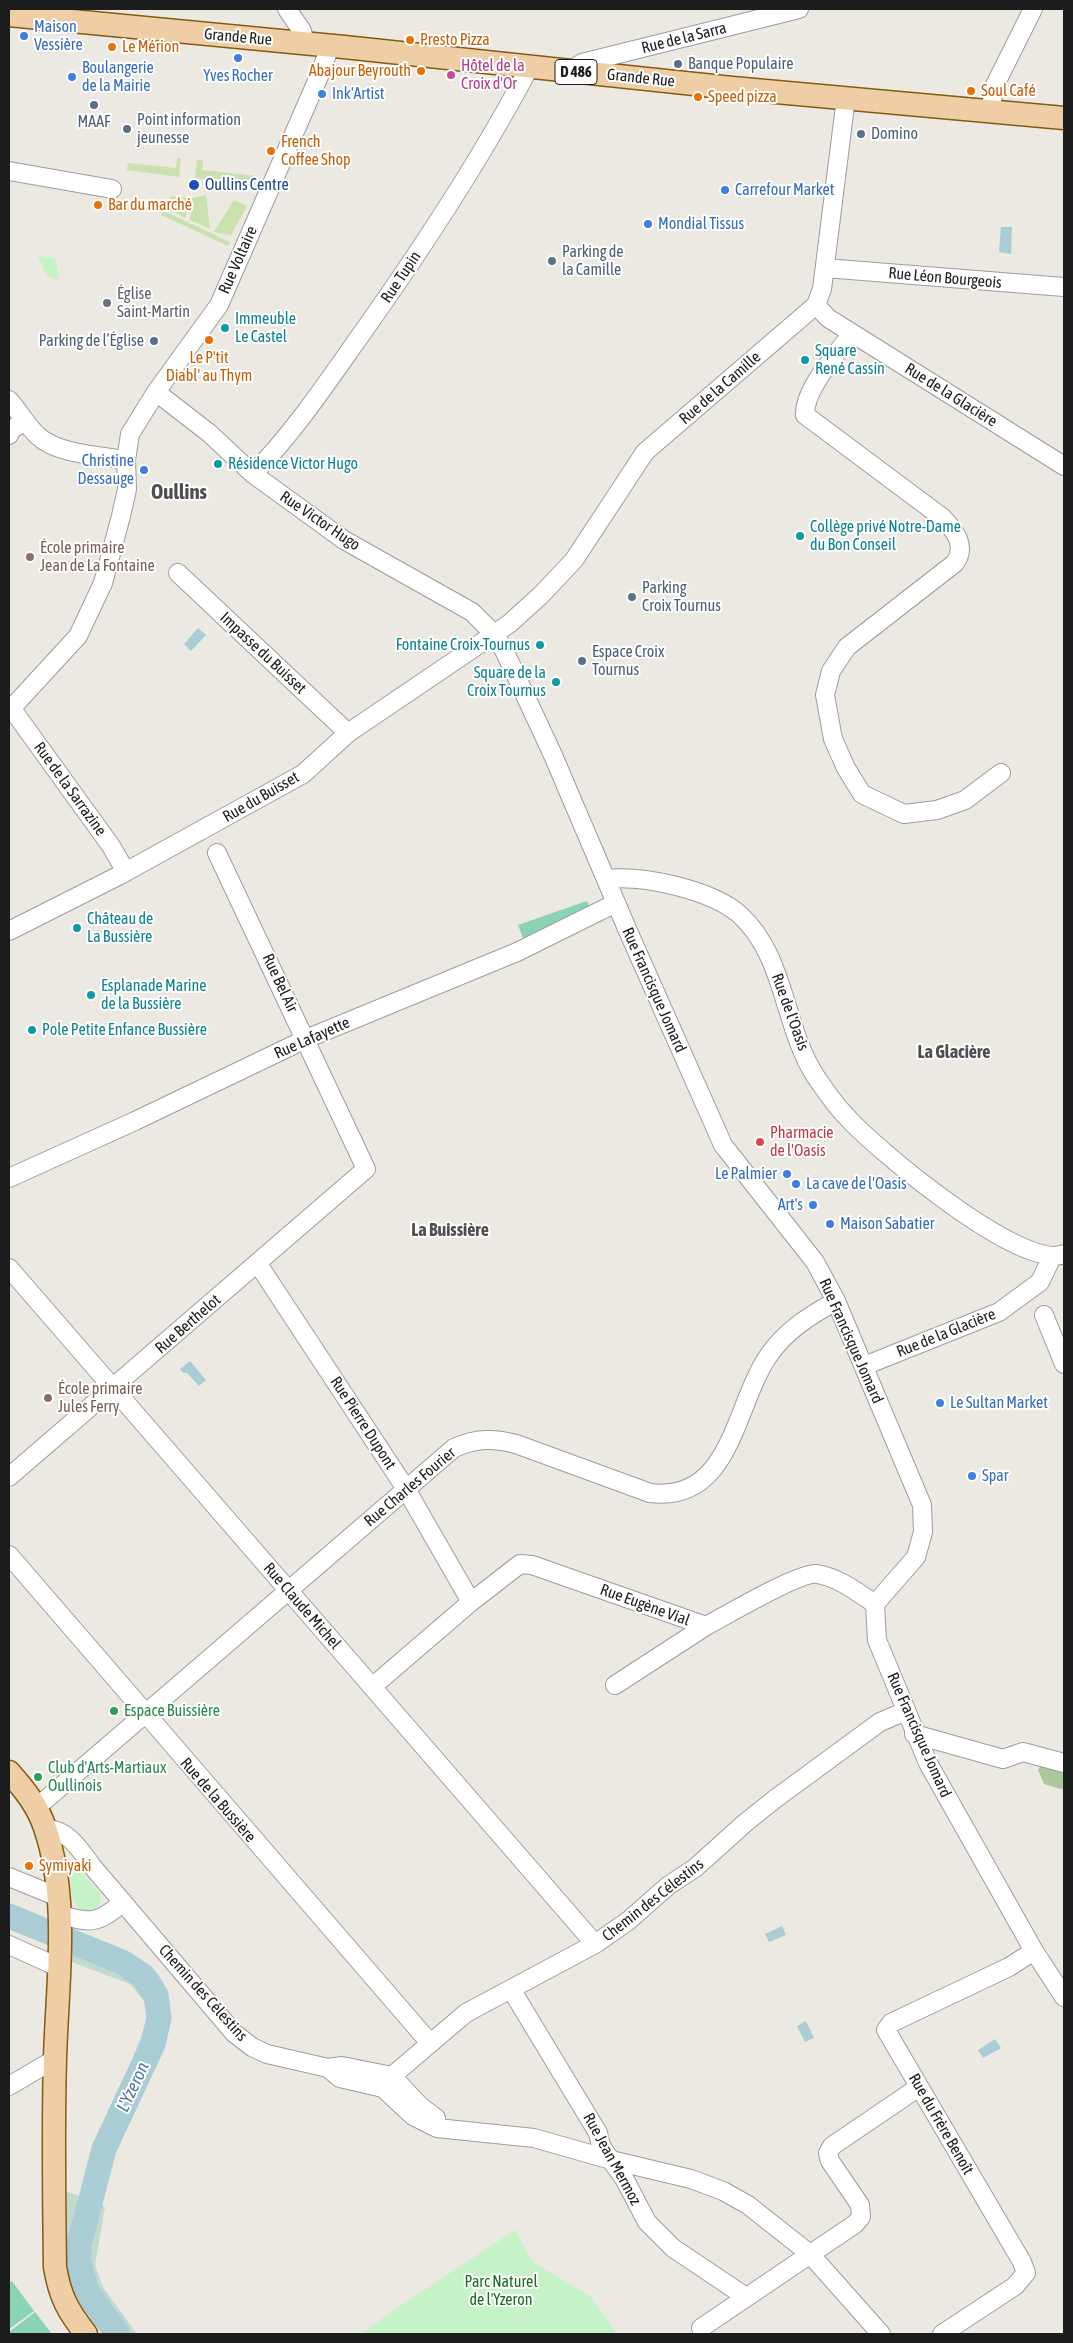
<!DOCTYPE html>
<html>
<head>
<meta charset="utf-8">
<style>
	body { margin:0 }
	#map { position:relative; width:1073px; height:2343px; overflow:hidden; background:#ece9e3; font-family:"Asap Condensed",sans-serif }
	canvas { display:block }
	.frame { position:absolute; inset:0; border:10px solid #1c1c1c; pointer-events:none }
</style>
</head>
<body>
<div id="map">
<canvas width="1073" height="2343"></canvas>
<div class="frame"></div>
</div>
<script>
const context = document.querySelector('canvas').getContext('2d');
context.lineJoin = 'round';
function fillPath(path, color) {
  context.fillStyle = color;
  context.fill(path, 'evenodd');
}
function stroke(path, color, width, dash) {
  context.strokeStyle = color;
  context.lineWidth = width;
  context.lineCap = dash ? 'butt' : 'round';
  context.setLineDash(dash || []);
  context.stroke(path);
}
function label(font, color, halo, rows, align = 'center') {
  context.font = font + ' "Asap Condensed",sans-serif';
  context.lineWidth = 4;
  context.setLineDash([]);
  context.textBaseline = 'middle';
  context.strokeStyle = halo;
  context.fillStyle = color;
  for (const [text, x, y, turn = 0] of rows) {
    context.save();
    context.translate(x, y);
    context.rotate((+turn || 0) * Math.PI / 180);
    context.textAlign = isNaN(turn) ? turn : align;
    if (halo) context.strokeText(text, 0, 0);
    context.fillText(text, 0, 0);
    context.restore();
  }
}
const grass = new Path2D(`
	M177,158H181L179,177L127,170L128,163L176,168Z
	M197,160H203L202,170L257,176L254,186L195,178Z
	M206,195L210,229L190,220L192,198Z
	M171,196L187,198L186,218L165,208Z
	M234,200L247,206L231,235L214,232Z
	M164,211L230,242L228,246L161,215Z`);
const forest = new Path2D(`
	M1046,1760L1064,1766V1790L1044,1784L1038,1770Z`);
const wetland = new Path2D(`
	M62,1925L148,1964C202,2007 137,2090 120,2139C112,2160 108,2183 102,2205L105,2207L95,2265L103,2287L137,2334H103C95,2324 84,2315 78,2304C62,2278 67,2222 67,2192L80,2196L95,2140L120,2091L147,2021L148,2010L143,2000L130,1984L61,1958Z`);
const park = new Path2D(`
	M38,256L55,258L59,275L57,280L46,275Z
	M74,1863L101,1895L99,1907C70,1924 71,1885 69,1867Z
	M515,2230L533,2262L591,2297L617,2334H361L397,2308Z`);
const pitch = new Path2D(`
	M587,901L589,906L523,938L518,925Z
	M12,2281L34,2311L9,2329V2283Z
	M35,2312L52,2334H9V2332Z`);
const water = new Path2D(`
	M1001,227H1012L1011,254L999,252Z
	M198,628L206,635L191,651L184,644Z
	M190,1361L206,1380L199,1386L187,1373H183L180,1369Z
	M782,1926L786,1935L769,1942L765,1934Z
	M806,2021L814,2038L805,2042L797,2026Z
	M995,2039L1001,2048L983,2058L978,2050Z`);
const river = new Path2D(`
	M9,1916L122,1962L143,1976L156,1995L159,2018L153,2044L104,2149L79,2245V2264L87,2292L118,2334`);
const minor = new Path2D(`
	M287,9L302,31L305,43
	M570,71L582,63L799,9
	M990,111L995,85L1033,9
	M9,171L112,189
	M825,268L1064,287
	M816,305L828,318L1064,466
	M852,333C837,354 804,389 805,415L943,518C955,531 967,546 955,563L847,647L831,671L825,695L833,739L846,768L862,794L904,814L937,810L965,800L1001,773
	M156,392L209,433L253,474L344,540L472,612L495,635L504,650L552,753L628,931L723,1145L815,1262L836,1301L922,1505L923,1532L916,1557L875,1604L877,1640L928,1763L1034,1951L1064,1997
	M9,400C19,411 27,426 38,436C57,454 100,456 126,460
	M9,435L11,430L25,421
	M253,474C294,432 326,384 360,336C421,250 481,160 530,66
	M178,573L348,733
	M12,709L111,846L126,872
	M9,711L78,636L103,583L121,516L127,489L126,460L130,434L156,392L219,305L320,74L330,46
	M607,879C644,875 711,890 739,914C786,956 783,1027 816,1077C825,1090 835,1105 846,1116C875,1149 1023,1272 1064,1254
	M9,931L120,875L303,774L348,733L509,624L541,595L574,560L645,452L816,305L822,289L846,98
	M9,1178L135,1121L306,1039L517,952L616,903
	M258,1264L406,1489L471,1602
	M9,1268L595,1944
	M1044,1315L1064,1364
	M864,1366L999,1312L1040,1282L1052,1257
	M9,1477L366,1169L217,853
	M9,1555L430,2043
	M615,1685L706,1626
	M372,1687L471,1602L520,1564L532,1565L706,1626C725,1616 801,1571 817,1574C840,1578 857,1592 875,1604
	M914,1734L1003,1759L1023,1752L1064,1763
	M37,1807L454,1448C476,1438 494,1438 516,1444L650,1493C732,1503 734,1405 769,1355C786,1330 811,1315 836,1301
	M45,1828C69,1831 79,1848 92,1866L234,2033L252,2047L267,2054L328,2068L342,2066L392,2076L420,2106L436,2118
	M9,1877L58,1897
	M59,1914C90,1924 98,1924 123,1902
	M9,1945L58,1967
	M511,1989L598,2133L601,2146L625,2180L647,2222L673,2248L746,2297
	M328,2068L340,2078L383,2088L413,2116L437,2128L534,2138L611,2160L691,2179L723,2191L748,2205L810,2254L881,2334
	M9,2086L55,2059
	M383,2088L392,2076L466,2013L595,1944L628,1921L669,1885L695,1868L745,1823L775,1799L880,1722L906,1711
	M701,2328L855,2224L861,2217L860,2205L830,2161L828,2153L832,2146L919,2087
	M942,2334L1015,2286L1026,2273L1022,2262L886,2030L891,2023L1009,1967L1034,1951`);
const major = new Path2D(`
	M9,15L344,47L732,88L1064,118
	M9,1772C24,1789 38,1806 45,1828C70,1901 57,1983 55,2059C53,2128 54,2198 55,2267C60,2297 68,2311 86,2334`);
const markers = [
	[24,36,5,"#3f7fe0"],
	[410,40,5,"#e8710a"],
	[112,47,5,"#e8710a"],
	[238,58,5,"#3f7fe0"],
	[678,64,5,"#5c6f8a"],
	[421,71,5,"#e8710a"],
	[451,75,5,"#d1479c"],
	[72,77,5,"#3f7fe0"],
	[971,91,5,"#e8710a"],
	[322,94,5,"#3f7fe0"],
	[698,97,5,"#e8710a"],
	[94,105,5,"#5c6f8a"],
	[127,129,5,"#5c6f8a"],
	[861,134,5,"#5c6f8a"],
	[271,151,5,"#e8710a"],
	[194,185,6,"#1a4fb4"],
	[725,190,5,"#3f7fe0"],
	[98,205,5,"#e8710a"],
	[648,224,5,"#3f7fe0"],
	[552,261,5,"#5c6f8a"],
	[107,303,5,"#6b7280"],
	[225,328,5,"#0f9aa8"],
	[209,340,5,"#e8710a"],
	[154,341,5,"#5c6f8a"],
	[805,360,5,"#0f9aa8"],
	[218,464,5,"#0f9aa8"],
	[144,470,5,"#3f7fe0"],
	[800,536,5,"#0f9aa8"],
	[30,557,5,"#8d6e63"],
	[632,597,5,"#5c6f8a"],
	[540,645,5,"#0f9aa8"],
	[582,661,5,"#5c6f8a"],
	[556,682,5,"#0f9aa8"],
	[77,928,5,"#0f9aa8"],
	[91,995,5,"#0f9aa8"],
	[32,1030,5,"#0f9aa8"],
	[760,1142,5,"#e0444e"],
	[787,1174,5,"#3f7fe0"],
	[796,1184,5,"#3f7fe0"],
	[813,1205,5,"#3f7fe0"],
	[830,1224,5,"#3f7fe0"],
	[48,1398,5,"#8d6e63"],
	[940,1403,5,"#3f7fe0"],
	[972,1476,5,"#3f7fe0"],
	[114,1711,5,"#2e9e5b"],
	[38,1777,5,"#2e9e5b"],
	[29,1866,5,"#e8710a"]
];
const shields = [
	[576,72,42]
];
const shieldNames = [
	["D 486",576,72]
];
const shopNames = [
	["Maison",34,27],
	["Vessière",34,45],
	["Boulangerie",82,68],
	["de la Mairie",82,86],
	["Yves Rocher",238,76,"center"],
	["Ink'Artist",332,94],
	["Carrefour Market",735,190],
	["Mondial Tissus",658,224],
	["Christine",134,461,"right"],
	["Dessauge",134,479,"right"],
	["Le Palmier",777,1174,"right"],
	["La cave de l'Oasis",806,1184],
	["Art's",803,1205,"right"],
	["Maison Sabatier",840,1224],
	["Le Sultan Market",950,1403],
	["Spar",982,1476]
];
const streetNames = [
	["Grande Rue",238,37,5],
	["Rue de la Sarra",684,38,-14],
	["Grande Rue",641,78,6],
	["Rue Voltaire",238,260,-66],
	["Rue Tupin",401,277,-56],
	["Rue Léon Bourgeois",945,278,5],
	["Rue de la Camille",720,388,-41],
	["Rue de la Glacière",951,395,32],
	["Rue Victor Hugo",320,521,34],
	["Impasse du Buisset",263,653,43],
	["Rue de la Sarrazine",70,789,54],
	["Rue du Buisset",261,797,-30],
	["Rue Bel Air",280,983,65],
	["Rue Francisque Jomard",654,990,66],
	["Rue de l'Oasis",790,1012,70],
	["Rue Lafayette",312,1038,-24],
	["Rue Berthelot",188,1324,-41],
	["Rue de la Glacière",946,1333,-22],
	["Rue Francisque Jomard",851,1341,66],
	["Rue Pierre Dupont",363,1423,57],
	["Rue Charles Fourier",410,1487,-40],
	["Rue Eugène Vial",645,1605,20],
	["Rue Claude Michel",302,1606,49],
	["Rue Francisque Jomard",919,1735,66],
	["Rue de la Bussière",218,1800,49],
	["Chemin des Célestins",653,1900,-38],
	["Chemin des Célestins",203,1993,48],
	["Rue du Frère Benoît",941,2124,60],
	["Rue Jean Mermoz",612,2159,61]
];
const foodNames = [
	["Presto Pizza",420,40],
	["Le Mérion",122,47],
	["Abajour Beyrouth",411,71,"right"],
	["Soul Café",981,91],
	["Speed pizza",708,97],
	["French",281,142],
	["Coffee Shop",281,160],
	["Bar du marché",108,205],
	["Le P'tit",209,358,"center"],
	["Diabl' au Thym",209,376,"center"],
	["Symiyaki",39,1866]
];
const serviceNames = [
	["Banque Populaire",688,64],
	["Point information",137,120],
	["jeunesse",137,138],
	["MAAF",94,122,"center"],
	["Domino",871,134],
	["Parking de",562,252],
	["la Camille",562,270],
	["Parking de l’Église",144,341,"right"],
	["Parking",642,588],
	["Croix Tournus",642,606],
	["Espace Croix",592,652],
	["Tournus",592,670]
];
const hotelNames = [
	["Hôtel de la",461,66],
	["Croix d'Or",461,84]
];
const transitNames = [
	["Oullins Centre",205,185]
];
const worshipNames = [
	["Église",117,294],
	["Saint-Martin",117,312]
];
const cultureNames = [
	["Immeuble",235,319],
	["Le Castel",235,337],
	["Square",815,351],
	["René Cassin",815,369],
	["Résidence Victor Hugo",228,464],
	["Collège privé Notre-Dame",810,527],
	["du Bon Conseil",810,545],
	["Fontaine Croix-Tournus",530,645,"right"],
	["Square de la",546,673,"right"],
	["Croix Tournus",546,691,"right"],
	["Château de",87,919],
	["La Bussière",87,937],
	["Esplanade Marine",101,986],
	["de la Bussière",101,1004],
	["Pole Petite Enfance Bussière",42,1030]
];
const educationNames = [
	["École primaire",40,548],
	["Jean de La Fontaine",40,566],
	["École primaire",58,1389],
	["Jules Ferry",58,1407]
];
const healthNames = [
	["Pharmacie",770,1133],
	["de l'Oasis",770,1151]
];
const leisureNames = [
	["Espace Buissière",124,1711],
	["Club d'Arts-Martiaux",48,1768],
	["Oullinois",48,1786]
];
const parkNames = [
	["Parc Naturel",501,2282],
	["de l'Yzeron",501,2300]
];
const neighbourhoodNames = [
	["La Glacière",954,1052],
	["La Buissière",450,1230]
];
const waterNames = [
	["L'Yzeron",133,2087,-65]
];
const districtNames = [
	["Oullins",179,492]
];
fillPath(grass, '#c8e1af');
fillPath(forest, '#aac79d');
fillPath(wetland, '#c2d9ce');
fillPath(park, '#c5f2c7');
fillPath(pitch, '#8ad3b5');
fillPath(water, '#a9ccd5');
stroke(river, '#a9ccd5', 25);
stroke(minor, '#9d9d9d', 20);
stroke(major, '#835b11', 25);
stroke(minor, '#fff', 18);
stroke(major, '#f0cea5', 22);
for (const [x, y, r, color] of markers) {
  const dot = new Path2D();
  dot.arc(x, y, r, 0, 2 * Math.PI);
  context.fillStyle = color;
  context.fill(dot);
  stroke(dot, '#fff', 2);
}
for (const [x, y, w] of shields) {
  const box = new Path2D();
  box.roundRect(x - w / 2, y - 12.5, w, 25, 4);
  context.fillStyle = '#fff';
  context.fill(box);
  stroke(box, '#1c1c1c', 1);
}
label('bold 15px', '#1c1c1c', null, shieldNames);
label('16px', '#366cbe', '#fff', shopNames, 'left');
label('16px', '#1c1c1c', '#fff', streetNames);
label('16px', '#c56008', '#fff', foodNames, 'left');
label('16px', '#4e5e75', '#fff', serviceNames, 'left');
label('16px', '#b23c85', '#fff', hotelNames, 'left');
label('16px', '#164399', '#fff', transitNames, 'left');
label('16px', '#5b616d', '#fff', worshipNames, 'left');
label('16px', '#0d838f', '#fff', cultureNames, 'left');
label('16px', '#785e54', '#fff', educationNames, 'left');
label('16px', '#be3a42', '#fff', healthNames, 'left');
label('16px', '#27864d', '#fff', leisureNames, 'left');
label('16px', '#186d1e', '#fff', parkNames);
label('bold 18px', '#4f4f4f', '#fff', neighbourhoodNames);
label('italic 18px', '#527799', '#fff', waterNames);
label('bold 21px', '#4f4f4f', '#fff', districtNames);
</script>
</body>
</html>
